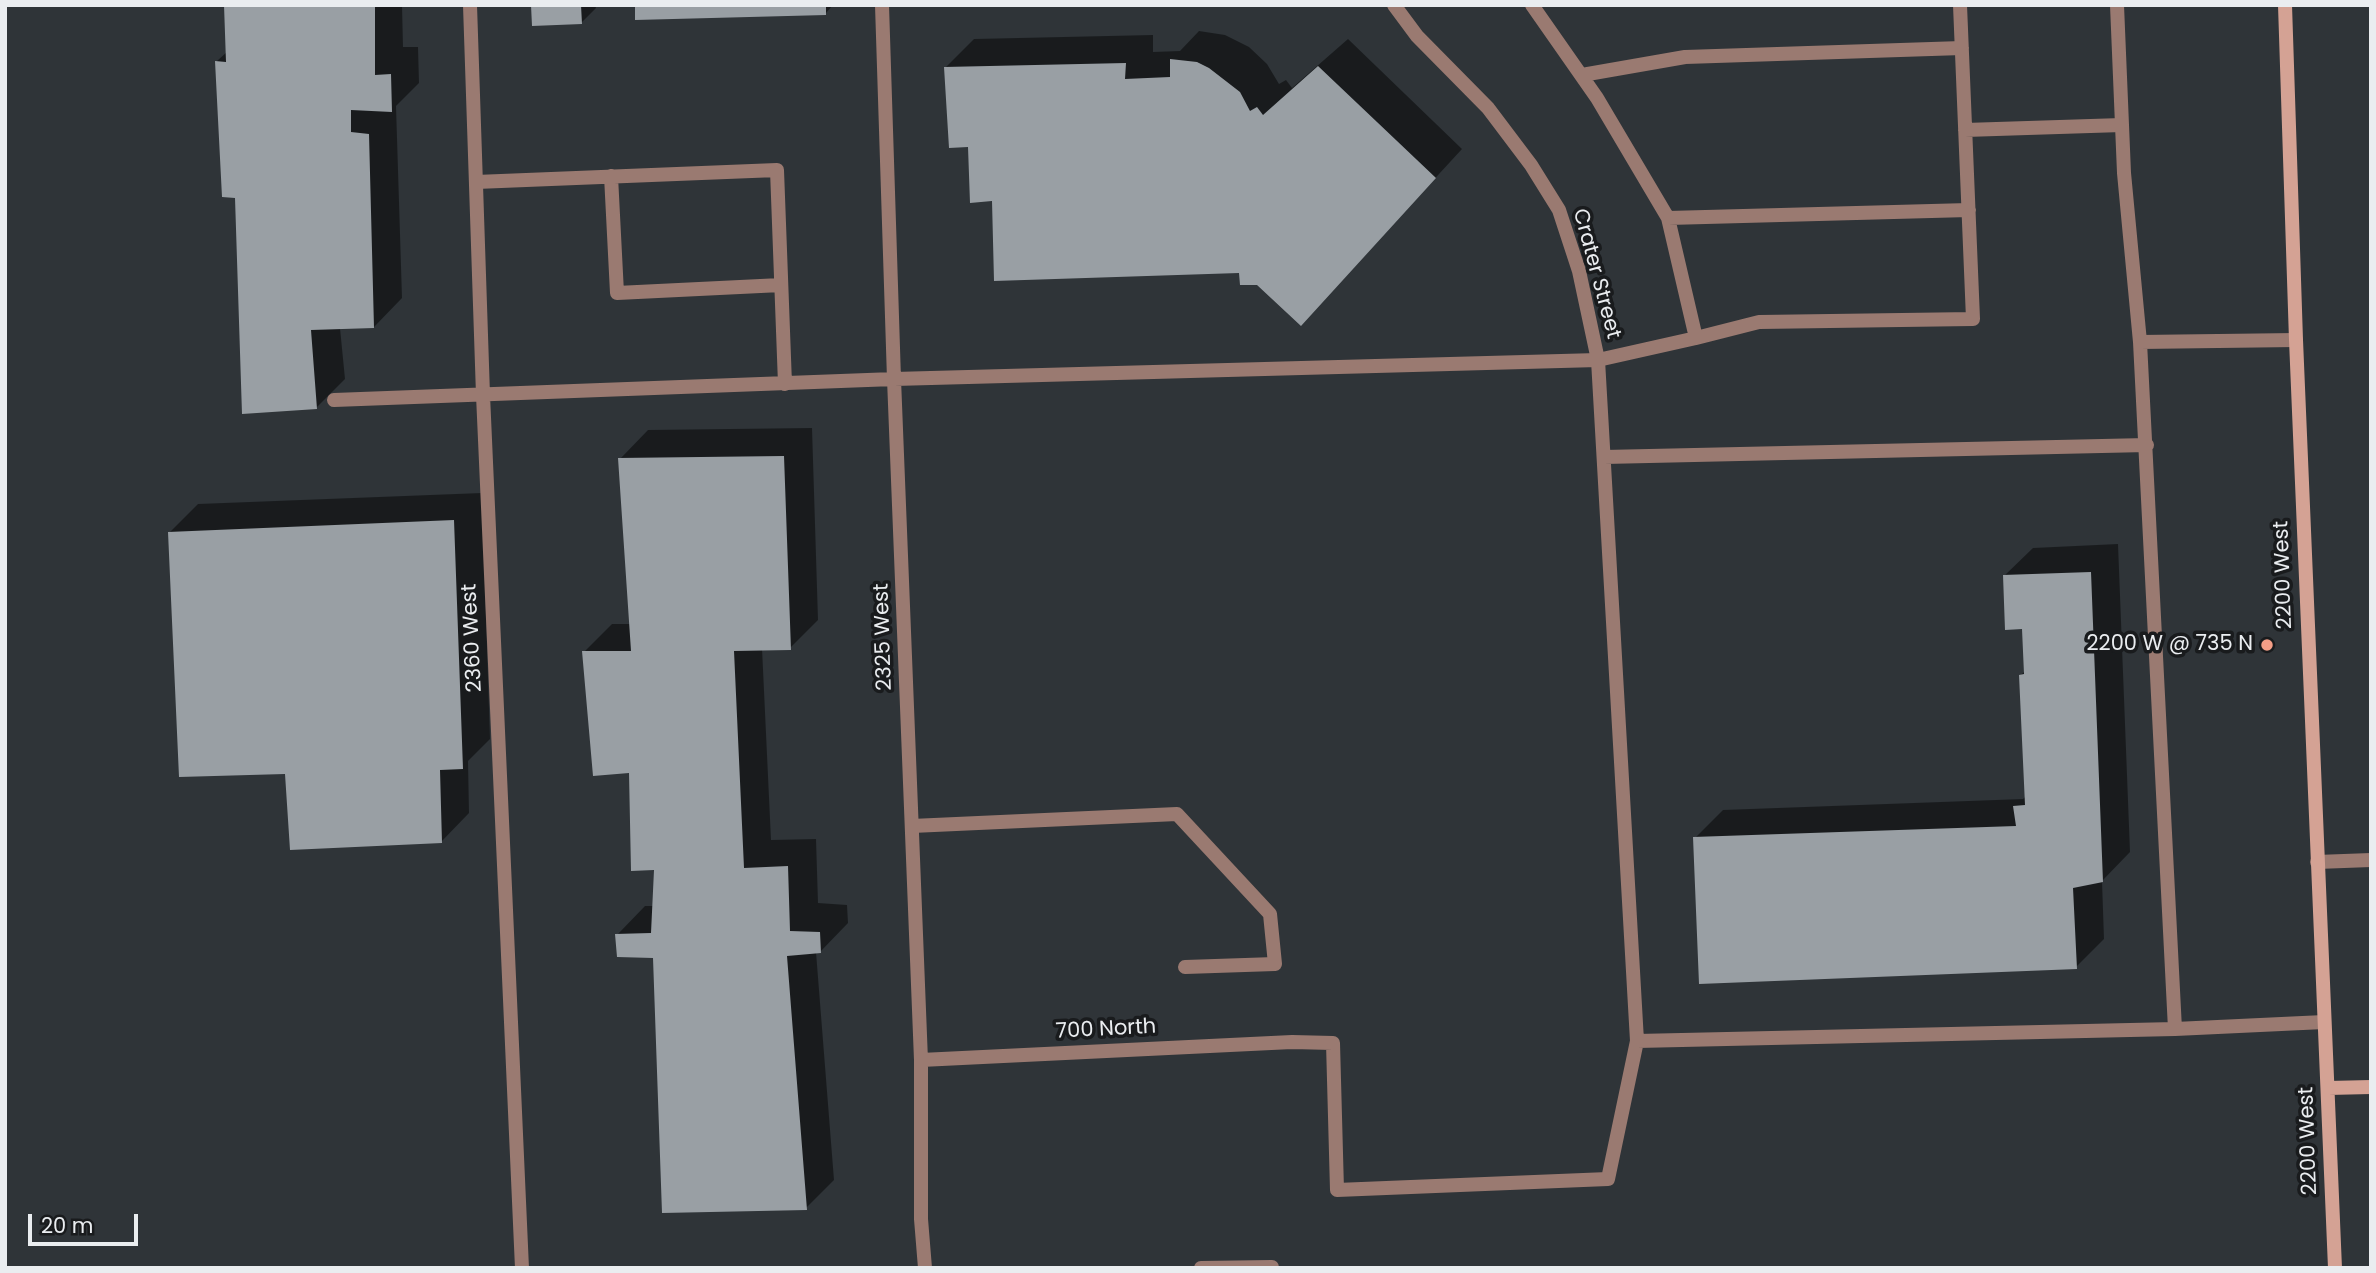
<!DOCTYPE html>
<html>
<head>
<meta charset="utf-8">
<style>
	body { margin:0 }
	#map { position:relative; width:2376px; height:1273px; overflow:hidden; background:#2f3438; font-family:Poppins,sans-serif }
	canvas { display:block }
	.frame { position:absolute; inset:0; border:7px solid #eaedf0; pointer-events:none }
	.scale { position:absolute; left:28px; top:1214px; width:110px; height:32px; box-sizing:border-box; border:4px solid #eaedf0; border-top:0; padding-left:9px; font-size:21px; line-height:24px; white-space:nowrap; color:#eaedf0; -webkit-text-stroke:5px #191b1d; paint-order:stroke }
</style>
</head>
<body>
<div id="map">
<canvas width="2376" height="1273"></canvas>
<div class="frame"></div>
<div class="scale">20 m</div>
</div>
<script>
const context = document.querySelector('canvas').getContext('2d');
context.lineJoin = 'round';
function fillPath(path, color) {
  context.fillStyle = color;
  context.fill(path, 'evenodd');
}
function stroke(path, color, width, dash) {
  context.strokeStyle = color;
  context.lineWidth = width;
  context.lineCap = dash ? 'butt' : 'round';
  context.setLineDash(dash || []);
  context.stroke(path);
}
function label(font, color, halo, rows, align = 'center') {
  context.font = font + ' Poppins,sans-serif';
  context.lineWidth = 7;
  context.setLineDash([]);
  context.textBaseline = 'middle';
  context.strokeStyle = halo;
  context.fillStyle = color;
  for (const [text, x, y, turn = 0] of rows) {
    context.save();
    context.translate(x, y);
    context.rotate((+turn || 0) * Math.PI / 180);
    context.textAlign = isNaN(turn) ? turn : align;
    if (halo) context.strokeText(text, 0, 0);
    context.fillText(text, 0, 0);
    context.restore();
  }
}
const shadow = new Path2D(`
	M226,5H402L403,47H418L419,83L396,106L402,298L374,327L340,328L345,379L316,408L217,61L228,51Z
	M533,5H595L596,8L581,23Z
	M637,5H833L826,13Z
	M1199,31L1225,35L1249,47L1267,64L1279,84L1286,80L1292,88L1348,39L1462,149L1301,324L1258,283L1241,272L994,199L970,145L946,67L974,39L1153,35V52L1180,51Z
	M812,428L818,620L790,648H762L771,840L816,839L818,903L847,905L848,923L820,952H816L834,1180L806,1208L655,956L617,935L645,906H654L656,868L631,771L584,652L612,624H631L620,459L648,430Z
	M482,493L490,739L468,761L469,813L441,842L287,772L170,532L198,504Z
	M2118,544L2130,852L2102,881L2104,939L2076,967L1695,838L1723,810L2023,799L2026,796L2021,675L2025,671L2023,627L2004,576L2033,548Z`);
const building = new Path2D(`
	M224,5H375V75L391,74L392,112L351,110V132L369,134L374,328L311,330L317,409L242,414L235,198L222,197L215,61L226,62Z
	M531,5H581L582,24L532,26Z
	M635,5H826V15L635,20Z
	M1170,59L1197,62L1209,68L1240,92L1250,111L1257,107L1263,115L1318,66L1436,178L1301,326L1257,285H1240L1239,273L994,281L992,201L970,203L968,147L949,148L944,67L1126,63L1125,79L1170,77Z
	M784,456L791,650L734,651L744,868L788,866L790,931L820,932L821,953L787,956L807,1210L662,1213L653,958L617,957L615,934L651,933L654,870L631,871L629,773L593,776L582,651H631L618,458Z
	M454,520L463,769L440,770L442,843L290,850L285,774L179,777L168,532Z
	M2091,572L2103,882L2073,888L2077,969L1699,984L1693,837L2016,826L2013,806L2025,805L2019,675L2024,674L2022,629L2005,630L2003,575Z`);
const lane = new Path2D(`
	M470,5L483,395L522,1268
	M882,5L894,379L921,1060V1219L925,1268
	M1394,5L1417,36L1488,108L1531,165L1559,210L1579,271L1598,360L1637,1041L2175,1029
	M2117,5L2124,173L2140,342
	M1582,75L1685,57L1962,48
	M1965,130L2122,125
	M611,176L617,293L781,285
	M476,182L777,170L785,384
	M1668,218L1969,210
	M1696,338L1759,322L1973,319L1960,5
	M2296,340L2140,342L2175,1029L2324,1022
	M334,400L894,379L1598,360L1696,338L1668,218L1597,98L1532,5
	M1604,457L2147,445
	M912,826L1177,814L1270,914L1275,964L1185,967
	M2317,862L2371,860
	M921,1060L1292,1042L1333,1043L1337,1190L1608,1179L1637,1041
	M1201,1268L1272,1267`);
const secondary = new Path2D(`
	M2285,5L2296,340L2335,1268
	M2328,1088L2371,1087`);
const markers = [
	[2267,645,7,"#f49e87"]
];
const streetNames = [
	["Crater Street",1596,274,75],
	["2200 West",2284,575,-92],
	["2325 West",884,637,-92],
	["2360 West",473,638,-93],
	["700 North",1106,1030,-3],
	["2200 West",2309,1141,-92]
];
const poiNames = [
	["2200 W @ 735 N",2253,645]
];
fillPath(shadow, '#0007');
fillPath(building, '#999fa4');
stroke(lane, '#9a7a71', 14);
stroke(secondary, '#d4a294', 14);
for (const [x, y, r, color] of markers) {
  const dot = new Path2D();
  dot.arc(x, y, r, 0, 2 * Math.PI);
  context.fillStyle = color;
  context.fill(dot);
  stroke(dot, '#191b1d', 2.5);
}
label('21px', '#eaedf0', '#191b1d', streetNames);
label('21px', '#eaedf0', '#191b1d', poiNames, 'right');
</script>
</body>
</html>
